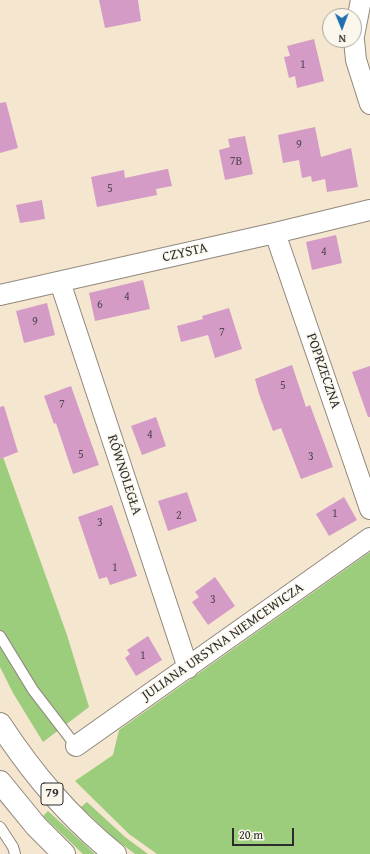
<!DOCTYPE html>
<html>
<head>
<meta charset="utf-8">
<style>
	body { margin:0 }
	#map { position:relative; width:370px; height:854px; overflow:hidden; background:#f5e6cf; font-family:"Gentium Book Plus",serif }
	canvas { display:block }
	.north { position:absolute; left:322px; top:8px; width:40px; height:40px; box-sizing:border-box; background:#fbf7ec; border:1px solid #a8a59f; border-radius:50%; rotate:179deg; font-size:11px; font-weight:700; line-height:16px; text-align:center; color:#2b2b2b }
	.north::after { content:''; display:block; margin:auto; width:14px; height:18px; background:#1f6fb2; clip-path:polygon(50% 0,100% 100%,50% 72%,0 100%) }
	.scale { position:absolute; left:232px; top:828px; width:62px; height:18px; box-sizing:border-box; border:2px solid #2b2b2b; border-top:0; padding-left:5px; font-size:12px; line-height:14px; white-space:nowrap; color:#2b2b2b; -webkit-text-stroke:3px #fbf7ec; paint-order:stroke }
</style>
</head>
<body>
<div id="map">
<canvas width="370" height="854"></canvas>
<div class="north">N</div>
<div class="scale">20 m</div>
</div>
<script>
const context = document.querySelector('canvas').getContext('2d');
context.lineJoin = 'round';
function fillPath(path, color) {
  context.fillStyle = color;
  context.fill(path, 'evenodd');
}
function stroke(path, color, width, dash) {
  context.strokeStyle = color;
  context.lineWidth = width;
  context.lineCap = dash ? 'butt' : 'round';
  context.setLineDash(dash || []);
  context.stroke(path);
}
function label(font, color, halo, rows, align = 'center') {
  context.font = font + ' "Gentium Book Plus",serif';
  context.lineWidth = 3;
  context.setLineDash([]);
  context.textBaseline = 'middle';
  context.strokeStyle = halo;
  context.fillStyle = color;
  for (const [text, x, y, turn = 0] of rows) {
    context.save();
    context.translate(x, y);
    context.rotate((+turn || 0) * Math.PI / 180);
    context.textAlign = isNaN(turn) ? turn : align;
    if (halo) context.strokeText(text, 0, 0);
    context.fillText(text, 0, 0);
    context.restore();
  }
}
const green = new Path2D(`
	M3,457L67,635L89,707L43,742L13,693L0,667V459Z
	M370,552V854H157L129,834L75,781L113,755L119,730Z
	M87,802L125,837L148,854H135L115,839L81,807Z
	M48,811L95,854H83L43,816Z`);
const building = new Path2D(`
	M99,0H138L141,21L105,28Z
	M314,39L324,81L297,88L295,76L289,78L284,57L290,56L287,46Z
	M6,102L18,148L0,153V103Z
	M315,127L321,157L351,148L358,187L327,192L325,179L312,182L311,176L302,178L299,160L283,163L278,135Z
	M245,136L253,174L225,180L219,150L230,147L228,139Z
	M167,169H168L172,186L156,189L157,195L97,207L91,177L124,170L125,178Z
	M42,200L45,219L20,223L16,205Z
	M336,235L342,263L312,270L306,242Z
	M143,280L150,309L95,321L89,293Z
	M47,303L55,335L24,343L16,311Z
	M229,308L242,349L215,358L208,335L181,342L177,326L203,319L202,316Z
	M292,365L306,407L310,405L333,467L301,479L281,428L273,431L259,394L255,379Z
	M370,366V417H368L352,372Z
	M71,386L99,465L73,474L56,423L54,424L44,396Z
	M4,406L18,452L0,459V407Z
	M156,417L166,446L142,455L131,426Z
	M187,492L197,521L168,531L158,501Z
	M344,497L357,520L329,536L316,514Z
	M112,505L137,576L110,585L107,577L99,579L78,517Z
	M215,577L235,606L208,625L192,602L199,597L195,592Z
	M148,636L162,660L136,676L125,658L130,654L127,650Z`);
const lane = new Path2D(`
	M0,636L33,690L76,746
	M0,827L13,847L15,854`);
const street = new Path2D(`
	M354,36L361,0
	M354,40L356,60L370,104
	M275,233L370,509
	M60,282L188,668
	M0,295L275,233L370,210
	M76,746L370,538`);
const primary = new Path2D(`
	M0,724C33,774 68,816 115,854
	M0,782L36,826L64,854`);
const numberNames = [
	["1",303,65],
	["9",299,145],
	["7B",236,162],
	["5",110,189],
	["4",324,252],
	["4",127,297],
	["6",100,305],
	["9",35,322],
	["7",222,333],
	["5",283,386],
	["7",62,405],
	["4",150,435],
	["5",81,455],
	["3",311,457],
	["1",335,514],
	["2",179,516],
	["3",100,523],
	["1",115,568],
	["3",213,600],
	["1",143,656]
];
const shields = [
	[52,794,22]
];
const shieldNames = [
	["79",52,794]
];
const streetNames = [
	["CZYSTA",185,253,-13],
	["POPRZECZNA",323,371,71],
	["RÓWNOLEGŁA",124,475,72],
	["JULIANA URSYNA NIEMCEWICZA",223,642,-35]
];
fillPath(green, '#9ccd7d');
fillPath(building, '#d49bc6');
stroke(lane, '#90887d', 12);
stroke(street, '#90887d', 22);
stroke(primary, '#90887d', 24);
stroke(lane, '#fff', 10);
stroke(street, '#fff', 20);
stroke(primary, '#fff', 22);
label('12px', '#554752', null, numberNames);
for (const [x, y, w] of shields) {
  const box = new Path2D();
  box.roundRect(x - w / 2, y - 11, w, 22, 3);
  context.fillStyle = '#fbf7ec';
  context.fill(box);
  stroke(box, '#2b2b2b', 1);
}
label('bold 13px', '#2b2b2b', null, shieldNames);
label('14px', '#2b2b2b', '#fbf7ec', streetNames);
</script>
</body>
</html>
